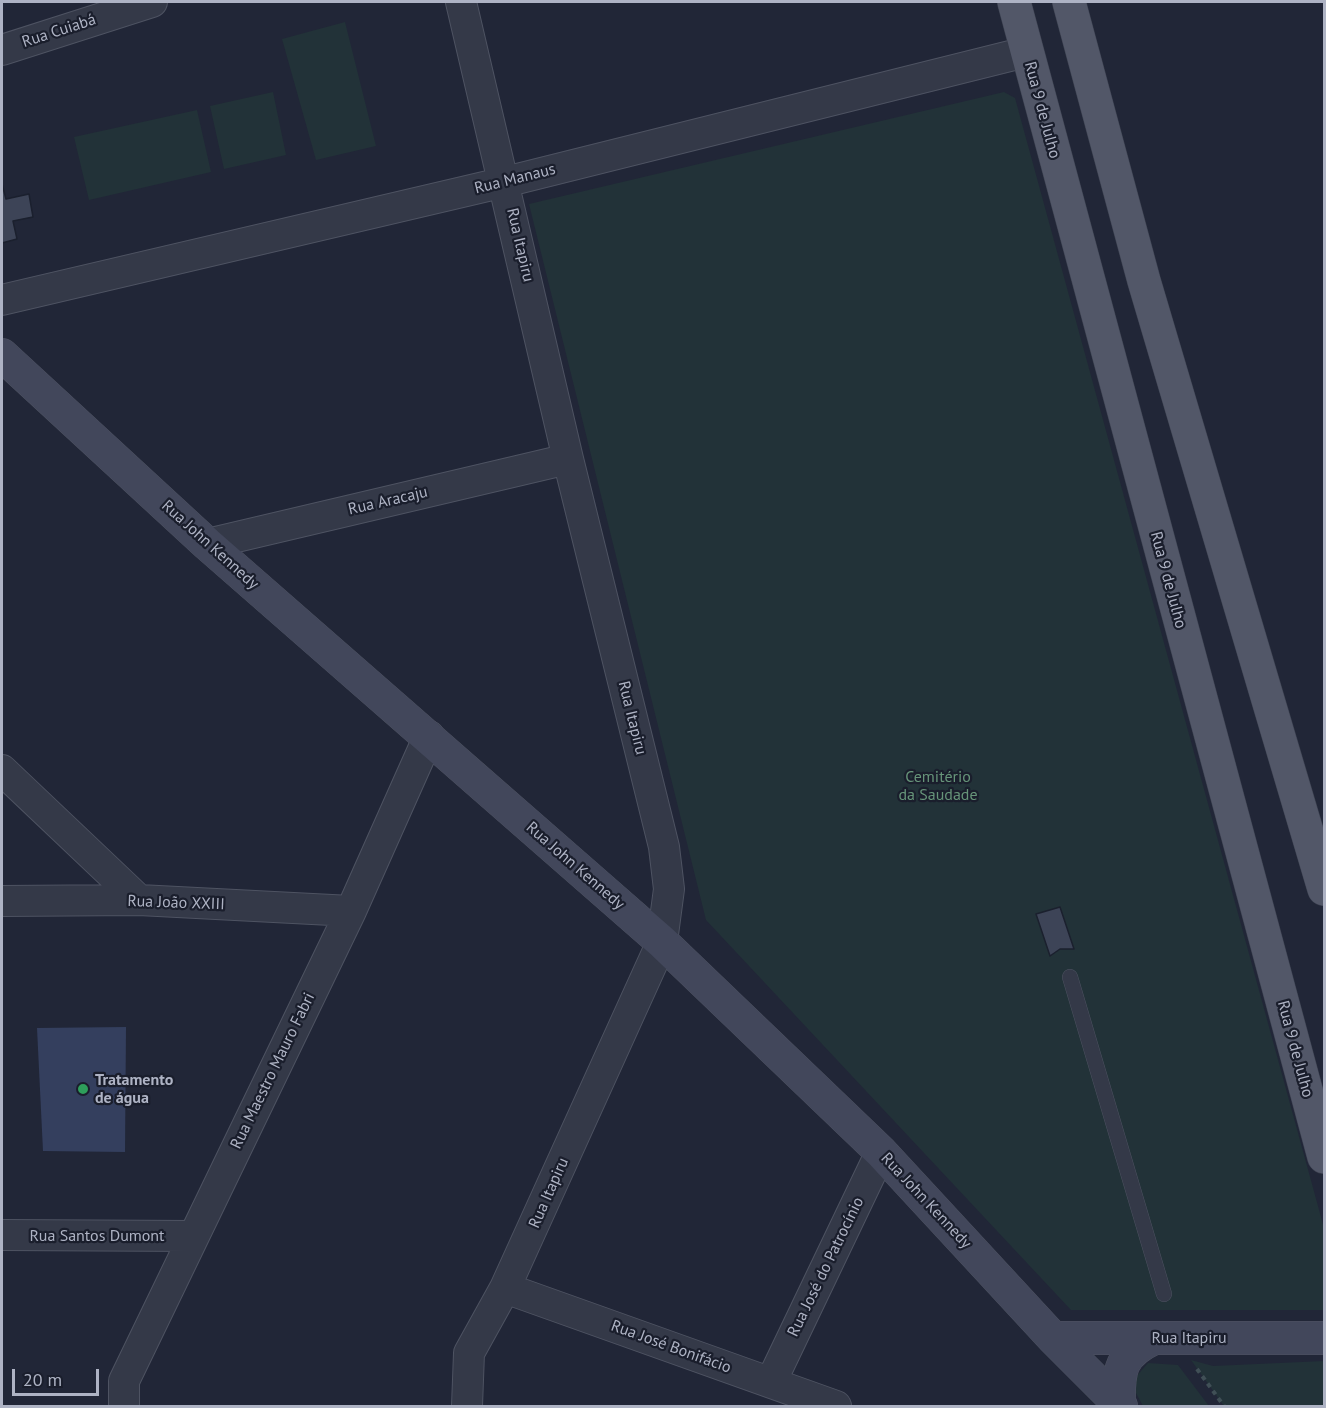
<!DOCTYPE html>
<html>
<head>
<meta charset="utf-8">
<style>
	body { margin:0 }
	#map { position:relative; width:1326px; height:1408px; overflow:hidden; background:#212637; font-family:"PT Sans",sans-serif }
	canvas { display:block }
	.frame { position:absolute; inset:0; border:3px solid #aeb3c4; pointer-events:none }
	.scale { position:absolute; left:12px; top:1369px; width:87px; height:27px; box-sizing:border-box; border:3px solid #aeb3c4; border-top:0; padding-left:8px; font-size:18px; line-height:21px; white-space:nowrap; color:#aeb3c4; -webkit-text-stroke:4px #1a1e2c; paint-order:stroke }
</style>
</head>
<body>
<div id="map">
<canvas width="1326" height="1408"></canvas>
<div class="frame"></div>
<div class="scale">20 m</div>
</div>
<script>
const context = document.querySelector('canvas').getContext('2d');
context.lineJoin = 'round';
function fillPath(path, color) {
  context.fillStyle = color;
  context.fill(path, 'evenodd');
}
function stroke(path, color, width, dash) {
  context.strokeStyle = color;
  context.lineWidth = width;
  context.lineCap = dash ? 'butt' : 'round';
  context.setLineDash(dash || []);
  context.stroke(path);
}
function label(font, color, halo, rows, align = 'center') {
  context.font = font + ' "PT Sans",sans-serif';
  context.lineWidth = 4.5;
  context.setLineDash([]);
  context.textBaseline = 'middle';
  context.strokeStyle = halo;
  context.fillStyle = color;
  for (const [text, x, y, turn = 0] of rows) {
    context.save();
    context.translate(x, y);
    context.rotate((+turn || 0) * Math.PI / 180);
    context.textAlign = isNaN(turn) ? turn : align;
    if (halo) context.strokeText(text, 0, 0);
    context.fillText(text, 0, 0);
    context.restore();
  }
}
const green = new Path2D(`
	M345,22L376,146L316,160L282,39Z
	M273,92L286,155L224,169L210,106Z
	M1004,92L1015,98L1324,1228V1310H1071L706,920L529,204Z
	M197,110L211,172L89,200L74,137Z
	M1191,1360L1213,1366L1324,1361V1406H1224Z
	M1148,1363L1178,1365L1209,1406H1143L1136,1393L1135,1378Z`);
const water = new Path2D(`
	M126,1027L125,1152L43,1151L37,1028Z`);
const building = new Path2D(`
	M2,184L6,199L29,194L33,217L13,221L17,239L2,243Z
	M1060,907L1074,949H1060L1050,956L1036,914Z`);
const path = new Path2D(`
	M1197,1369L1224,1406`);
const lane = new Path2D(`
	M1070,977L1164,1294`);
const street = new Path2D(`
	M461,2L568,459L664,847L669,889L662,942L505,1288L469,1353L467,1406
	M2,50L152,2
	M2,300L505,182L1026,52
	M207,544L568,459
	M2,770L139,900
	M2,901L139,900L351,911
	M2,1235L193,1236
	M505,1288L836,1406
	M771,1382L881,1152
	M124,1406V1381L351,911L429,736`);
const secondary = new Path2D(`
	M2,355L207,544L662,942L881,1152L1053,1338L1121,1406
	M1053,1338H1324
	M1119,1405C1118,1370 1120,1354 1154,1338`);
const primary = new Path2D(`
	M1014,2L1324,1157
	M1069,2L1144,281L1324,889`);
const markers = [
	[83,1089,6,"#2e9e5b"]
];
const streetNames = [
	["Rua Cuiabá",59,31,-18],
	["Rua 9 de Julho",1042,110,75],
	["Rua Manaus",515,179,-14],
	["Rua Itapiru",520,245,77],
	["Rua Aracaju",388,501,-13],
	["Rua John Kennedy",210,545,42],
	["Rua 9 de Julho",1168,580,75],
	["Rua Itapiru",632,718,76],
	["Rua John Kennedy",575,866,41],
	["Rua João XXIII",176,903,2],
	["Rua 9 de Julho",1295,1049,75],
	["Rua Maestro Mauro Fabri",273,1071,-64],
	["Rua Itapiru",549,1193,-66],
	["Rua John Kennedy",926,1201,47],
	["Rua Santos Dumont",97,1236],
	["Rua José do Patrocínio",826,1267,-64],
	["Rua Itapiru",1189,1338],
	["Rua José Bonifácio",671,1347,20]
];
const parkNames = [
	["Cemitério",938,777],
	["da Saudade",938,795]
];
const poiNames = [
	["Tratamento",95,1080],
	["de água",95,1098]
];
fillPath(green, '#223238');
fillPath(water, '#343f5e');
fillPath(building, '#3d4457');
stroke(building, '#1b202e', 1.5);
stroke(lane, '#4e5362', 16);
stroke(street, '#4e5362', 32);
stroke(secondary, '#4e5362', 34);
stroke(primary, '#3d4251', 34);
stroke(path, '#404f56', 4, [4.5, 4.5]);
stroke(lane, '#343948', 15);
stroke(street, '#343948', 30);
stroke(secondary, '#42475b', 33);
stroke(primary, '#525768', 33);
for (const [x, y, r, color] of markers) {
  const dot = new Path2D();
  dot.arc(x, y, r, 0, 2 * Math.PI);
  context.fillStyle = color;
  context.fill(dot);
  stroke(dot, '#1a1e2c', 2);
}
label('16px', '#aeb3c4', '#1a1e2c', streetNames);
label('16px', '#669479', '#1a1e2c', parkNames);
label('bold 16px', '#aeb3c4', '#1a1e2c', poiNames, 'left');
</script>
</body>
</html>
